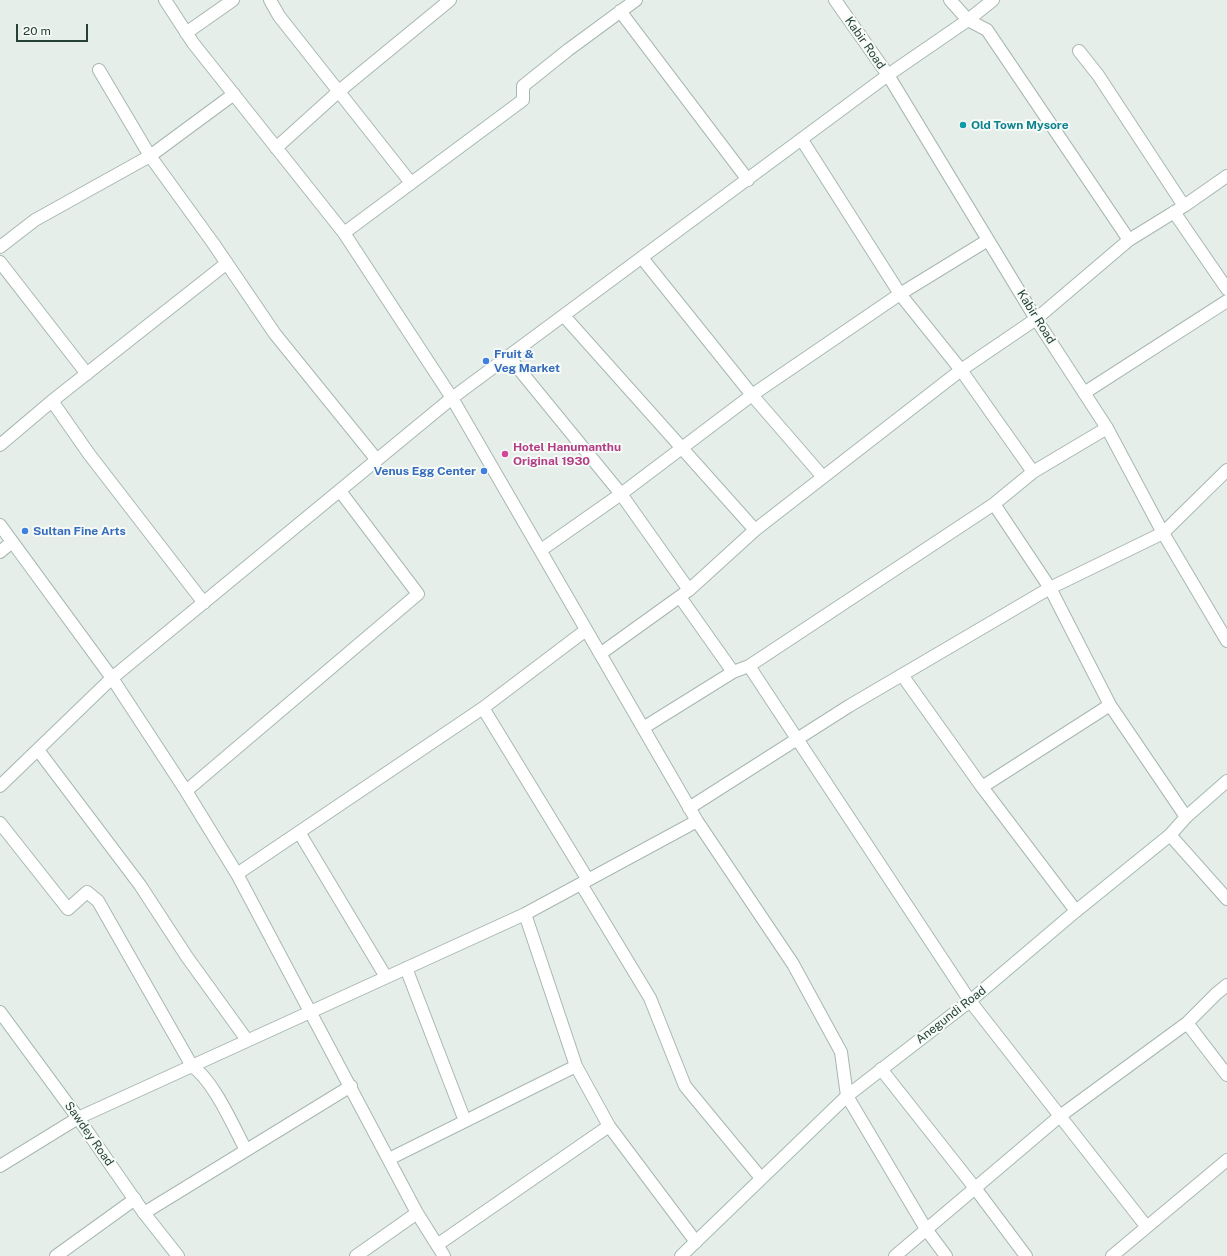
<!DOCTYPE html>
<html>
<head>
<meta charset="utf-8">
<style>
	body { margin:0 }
	#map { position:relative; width:1227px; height:1256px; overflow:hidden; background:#e6eeea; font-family:"Public Sans",sans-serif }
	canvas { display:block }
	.scale { position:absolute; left:16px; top:24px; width:72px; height:18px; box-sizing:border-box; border:2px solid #254138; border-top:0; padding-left:5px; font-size:12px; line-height:14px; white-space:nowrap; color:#254138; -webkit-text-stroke:3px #f7fbf8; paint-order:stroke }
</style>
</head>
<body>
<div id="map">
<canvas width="1227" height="1256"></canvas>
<div class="scale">20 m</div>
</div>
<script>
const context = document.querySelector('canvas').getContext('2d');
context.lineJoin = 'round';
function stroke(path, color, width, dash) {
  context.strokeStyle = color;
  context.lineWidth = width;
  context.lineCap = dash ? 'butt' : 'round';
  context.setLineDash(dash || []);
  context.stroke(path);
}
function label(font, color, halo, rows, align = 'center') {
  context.font = font + ' "Public Sans",sans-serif';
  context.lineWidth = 4;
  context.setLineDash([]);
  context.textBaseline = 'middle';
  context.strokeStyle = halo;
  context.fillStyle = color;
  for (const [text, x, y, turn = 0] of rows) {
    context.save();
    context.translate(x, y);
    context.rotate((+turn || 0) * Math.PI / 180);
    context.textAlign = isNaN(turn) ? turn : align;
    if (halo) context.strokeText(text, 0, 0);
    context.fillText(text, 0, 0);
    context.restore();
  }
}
const street = new Path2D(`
	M165,0L193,43L344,233L452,398L697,821L793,964L841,1052L847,1096L926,1229L946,1256
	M270,0L279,16L411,183
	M835,0L888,75L1036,319L1107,428L1163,533L1227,641
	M950,0L968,20L987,30L1129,240
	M620,11L748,180
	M186,33L233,0
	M1079,51L1098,75L1184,206
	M99,70L150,156L213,243L275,334L377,460
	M802,140L900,294L961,370L1033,472
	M276,148L338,92L450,0
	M1174,212L1227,289
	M344,233L523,100V86L568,50L636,0
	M0,247L35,220L150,156L234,94
	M642,258L752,395L823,477
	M0,262L87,374
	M564,316L755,530
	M509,357L621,494L689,590
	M1084,393L1227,301
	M52,401L89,454L204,603
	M0,445L52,401L227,263
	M994,504L1050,588L1110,705L1186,817
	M0,525L112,678L186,791L237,874L417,1213L444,1256
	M541,550L621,494L752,395L900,294L988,240
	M0,552L12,542
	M680,597L733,672
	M600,654L689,590L755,530L961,370L1036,319L1129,240L1184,206L1227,176
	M749,666L970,1001L1146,1226
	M902,675L982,787L1076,911
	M483,708L588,880
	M643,728L733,672L749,666L994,504L1033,472L1107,428
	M38,750L140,885L187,957L247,1040
	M0,786L112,678L452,398L888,75L968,20L993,0
	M982,787L1110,705
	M186,791L418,594L340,491
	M689,808L849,706L1050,588L1163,533L1227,470
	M0,823L68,909L87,892L98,901L192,1066C214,1081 233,1126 246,1150
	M299,832L386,977
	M1170,835L1227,899
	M237,874L483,708L586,630
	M581,884L650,998L685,1086L761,1178
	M525,914L576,1066L609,1126L696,1242
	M406,968L465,1121
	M1187,1023L1227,1075
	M881,1069L975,1188L1026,1256
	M389,1159L576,1066
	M0,1166L78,1118L525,914L697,821
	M144,1213L351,1086
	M437,1245L609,1126
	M56,1256L135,1199
	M356,1256L417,1213
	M895,1256L1060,1116L1187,1023L1216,994L1227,985
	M1112,1256L1227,1160`);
const secondary = new Path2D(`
	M0,1012L78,1118L144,1213L178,1256
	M681,1256L847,1096L970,1001L1076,911L1170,835L1186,817L1227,781`);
const markers = [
	[963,125,4,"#0f9aa8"],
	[486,361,4,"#3f7fe0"],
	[505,454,4,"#d1479c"],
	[484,471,4,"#3f7fe0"],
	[25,531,4,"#3f7fe0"]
];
const streetNames = [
	["Kabir Road",865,43,55],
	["Kabir Road",1036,317,58],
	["Anegundi Road",951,1015,-38],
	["Sawdey Road",89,1134,55]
];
const cultureNames = [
	["Old Town Mysore",971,125]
];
const shopNames = [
	["Fruit &",494,354],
	["Veg Market",494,368],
	["Venus Egg Center",476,471,"right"],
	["Sultan Fine Arts",33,531]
];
const hotelNames = [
	["Hotel Hanumanthu",513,447],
	["Original 1930",513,461]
];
stroke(street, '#a8b7b1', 14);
stroke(secondary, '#a4bab1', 14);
stroke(street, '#fff', 12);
stroke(secondary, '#fff', 12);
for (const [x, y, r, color] of markers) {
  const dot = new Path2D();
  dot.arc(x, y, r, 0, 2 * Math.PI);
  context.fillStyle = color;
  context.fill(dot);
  stroke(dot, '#f7fbf8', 1.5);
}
label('12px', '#254138', '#f7fbf8', streetNames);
label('bold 12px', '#0d838f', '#f7fbf8', cultureNames, 'left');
label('bold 12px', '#366cbe', '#f7fbf8', shopNames, 'left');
label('bold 12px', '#b23c85', '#f7fbf8', hotelNames, 'left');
</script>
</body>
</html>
